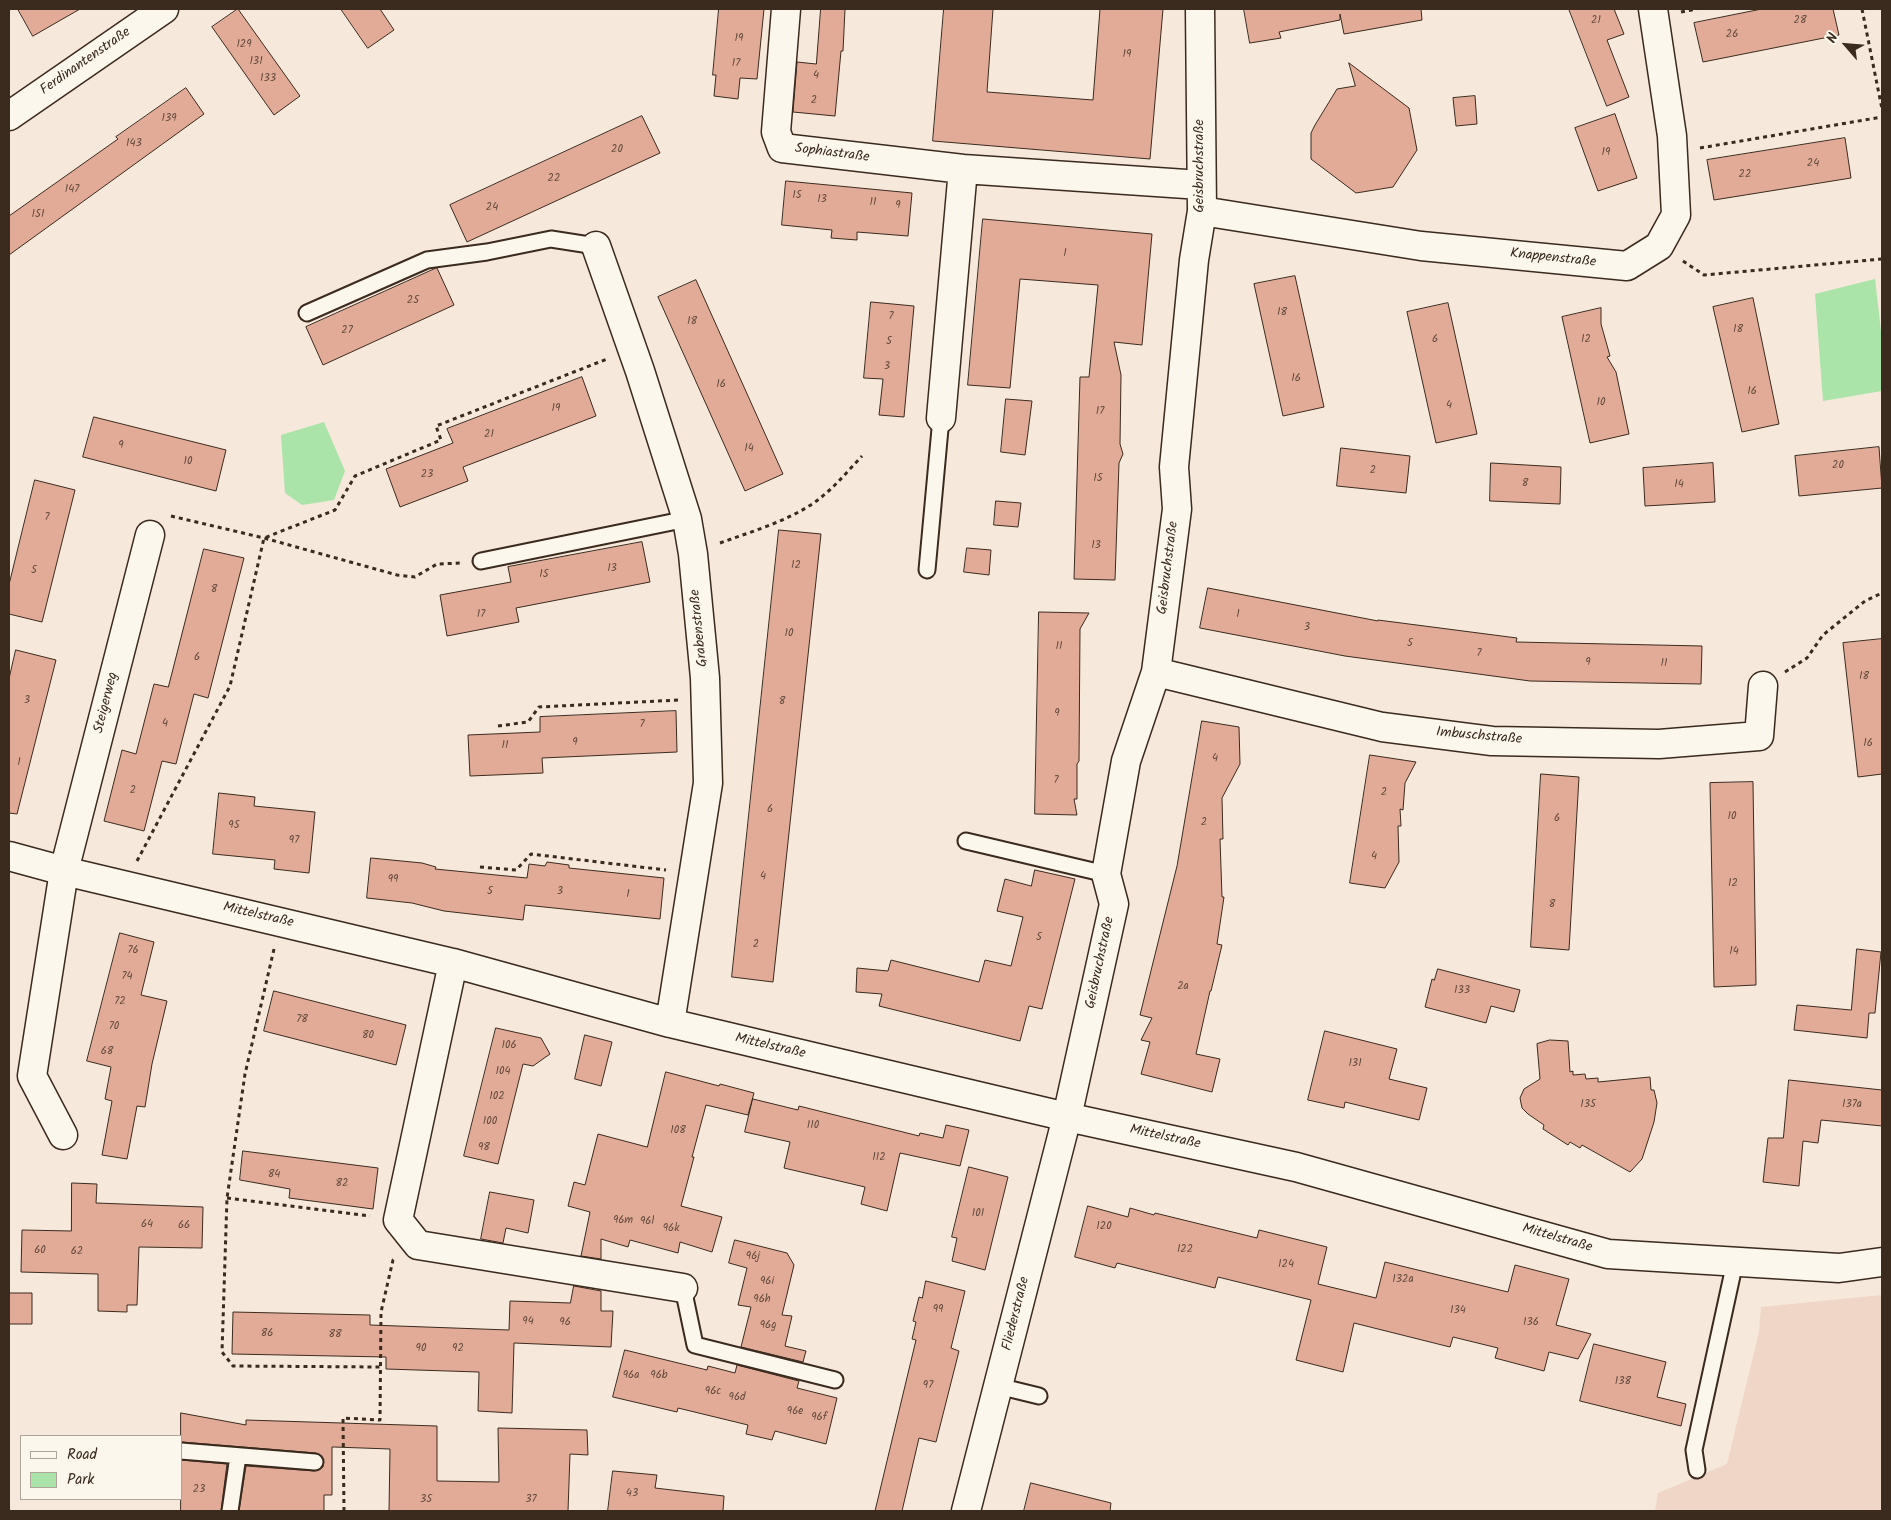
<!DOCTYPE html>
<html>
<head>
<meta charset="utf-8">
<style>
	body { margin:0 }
	#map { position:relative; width:1891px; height:1520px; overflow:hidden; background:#f6e8db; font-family:Kalam,sans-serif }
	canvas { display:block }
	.frame { position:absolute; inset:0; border:10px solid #3b2a1e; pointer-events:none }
	.legend { position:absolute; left:20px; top:1435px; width:162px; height:65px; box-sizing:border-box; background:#fbf7ec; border:1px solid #aea59a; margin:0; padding:6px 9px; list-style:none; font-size:15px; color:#3b2a1e }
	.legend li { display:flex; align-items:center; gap:10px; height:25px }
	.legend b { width:25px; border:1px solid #aea59a }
	.north { position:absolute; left:1821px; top:20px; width:50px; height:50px; -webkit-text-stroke:4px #fbf7ec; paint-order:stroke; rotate:297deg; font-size:14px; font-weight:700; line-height:20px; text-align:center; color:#3b2a1e }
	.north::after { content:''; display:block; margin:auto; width:18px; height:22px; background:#3b2a1e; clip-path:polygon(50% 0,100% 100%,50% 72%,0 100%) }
</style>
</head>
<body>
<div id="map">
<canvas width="1891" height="1520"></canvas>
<div class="frame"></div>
<ul class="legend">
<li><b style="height:6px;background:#fbf7ec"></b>Road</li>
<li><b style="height:14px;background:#aae4a9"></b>Park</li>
</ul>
<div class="north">N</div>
</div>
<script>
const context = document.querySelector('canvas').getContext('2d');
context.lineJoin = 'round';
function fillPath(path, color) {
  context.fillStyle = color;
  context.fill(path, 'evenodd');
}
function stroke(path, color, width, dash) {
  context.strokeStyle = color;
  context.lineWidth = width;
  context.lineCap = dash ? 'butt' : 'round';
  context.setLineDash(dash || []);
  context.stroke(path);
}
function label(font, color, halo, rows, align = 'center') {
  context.font = font + ' Kalam,sans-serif';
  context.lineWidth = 4.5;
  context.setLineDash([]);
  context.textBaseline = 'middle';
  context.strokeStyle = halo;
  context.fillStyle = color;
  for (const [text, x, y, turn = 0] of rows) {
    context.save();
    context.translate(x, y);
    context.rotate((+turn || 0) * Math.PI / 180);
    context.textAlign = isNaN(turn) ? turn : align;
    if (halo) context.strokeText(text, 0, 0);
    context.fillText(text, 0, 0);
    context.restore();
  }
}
const built = new Path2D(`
	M1882,1295V1511H1655L1658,1493L1727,1464L1759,1332L1761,1307Z`);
const green = new Path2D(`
	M1875,279L1882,340V391L1823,401L1815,294Z
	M324,422L345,471L334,500L302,505L285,493L281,435Z`);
const building = new Path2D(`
	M18,9H80L33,36Z
	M238,9L300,96L274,115L212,27Z
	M341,9H380L394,30L368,48Z
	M719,9H764L757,79L740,78L738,99L714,96L716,75H713Z
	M821,9H845L843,51H841L835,116L793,112L797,62L816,64Z
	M944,9H993L987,92L1093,100L1100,9H1163L1150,159L933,141Z
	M1244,9H1421L1422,20L1344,34L1340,14V20L1279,32L1281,38L1250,43Z
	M1569,9H1614L1624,34L1607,40L1629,97L1607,106Z
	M1762,9H1833L1839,35L1703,62L1694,23Z
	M1349,63L1409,108L1417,150L1393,187L1356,193L1311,159V133L1315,125L1337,89L1355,86Z
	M186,88L204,114L9,255V216L118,139L116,137Z
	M1475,96L1477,124L1456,126L1453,98Z
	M1615,114L1637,178L1598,191L1575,128Z
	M642,116L660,153L467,242L450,205Z
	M1845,138L1851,178L1714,200L1707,160Z
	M786,181L912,193L908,236L857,232V240L831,238L832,230L782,225Z
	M983,219L1152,234L1142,345L1114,342L1121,375L1120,444L1123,454L1119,463L1115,580L1074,579L1080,377H1089L1098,285L1020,279L1010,388L968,385Z
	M437,268L454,305L323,365L306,327Z
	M1295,276L1324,407L1283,416L1254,284Z
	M696,280L783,474L745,491L658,297Z
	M1753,298L1779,424L1742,432L1713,307Z
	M871,302L914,306L904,417L879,415L883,379L864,378Z
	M1448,303L1477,434L1436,443L1407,312Z
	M1601,308V324L1610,356L1607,357L1616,372L1629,434L1590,443L1562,317Z
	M582,377L596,416L463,467L468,481L400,507L386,469L453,443L447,429Z
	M1006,399L1032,401L1025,455L1001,452Z
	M94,417L226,450L216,491L83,457Z
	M1879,447L1882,488L1799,496L1795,456Z
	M1341,448L1410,456L1406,493L1337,486Z
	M1491,463L1561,467L1560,504L1490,501Z
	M1713,463L1715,502L1645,506L1643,468Z
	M35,480L75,490L42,622L9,614V585Z
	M996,501L1021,503L1018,527L994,525Z
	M779,530L821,534L773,982L732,977Z
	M642,542L650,582L516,608L519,622L447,636L440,595L511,582L508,567Z
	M967,548L991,550L989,575L964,572Z
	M204,549L244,558L208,698L194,694L176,764L162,761L144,831L104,821L122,750L136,754L154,684L168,687Z
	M1208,588L1378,621V620L1517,638L1516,642L1702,646L1701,684L1530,681L1345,656L1200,628Z
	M1039,612L1089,613L1080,629L1079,761L1077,764V799H1074L1077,815L1035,814Z
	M1882,639V774L1858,777L1843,643Z
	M16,650L56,660L17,814L9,813V679Z
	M676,711L677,752L542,758L543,773L470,776L468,735L540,732V717Z
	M1202,721L1239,727L1240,764L1222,798L1223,839H1220L1222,897H1224L1217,944L1222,945L1211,991H1210L1196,1054L1220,1059L1212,1092L1141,1074L1150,1042L1141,1040L1152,1018L1140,1015L1177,866Z
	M1370,755L1416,762L1405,783L1403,810L1400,809L1401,826H1398L1399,862L1385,888L1350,883Z
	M1541,774L1579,777L1569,950L1531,947Z
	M1753,782L1756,985L1714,987L1710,783Z
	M219,793L255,797L254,806L315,812L309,873L274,869L275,860L213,854Z
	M371,858L422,863L436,867L435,869L527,878L529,864L545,866L547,862L569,865V868L664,878L660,919L525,905L523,920L444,911L412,903L367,898Z
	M1035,870L1075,879L1042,1009L1029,1006L1020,1041L879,1006L882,994L856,992L857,968L888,971L891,960L979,982L985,960L1011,966L1023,917L997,911L1005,879L1031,886Z
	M120,933L154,942L141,995L167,1001L152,1064L145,1107L137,1106L127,1159L102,1155L112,1101L105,1099L111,1067L87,1061Z
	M1857,949L1881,952L1875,1013H1869L1867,1038L1794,1030L1797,1005L1851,1010Z
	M1438,969L1520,990L1514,1012L1491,1006L1486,1023L1425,1007L1432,979L1434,980Z
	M274,991L406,1025L396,1065L264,1031Z
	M496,1028L541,1038L550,1054L533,1066L523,1064L498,1164L464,1156Z
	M1325,1031L1397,1049L1389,1079L1427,1088L1419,1120L1345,1102L1344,1108L1308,1100Z
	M585,1035L612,1042L601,1086L575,1079Z
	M1550,1040L1568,1041L1570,1072L1573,1071V1075L1585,1074L1586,1079L1598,1078V1082L1650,1077L1651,1090H1654L1657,1103L1654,1122L1642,1159L1630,1172L1582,1145L1580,1148L1570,1142L1568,1145L1543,1129L1544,1125L1528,1114L1522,1108L1520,1098L1524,1089L1540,1079L1537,1044Z
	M666,1072L719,1086L720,1084L754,1093L748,1115L706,1105L692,1157H694L681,1206L722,1217L712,1252L680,1242L678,1253L630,1240L628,1247L601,1239V1259L581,1256L590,1212L568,1206L574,1182L585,1185L598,1134L647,1147Z
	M1789,1080L1882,1090V1126L1821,1120L1818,1143L1803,1141L1799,1186L1763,1182L1768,1138H1783Z
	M753,1099L798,1110L799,1106L919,1136L920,1133L943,1138L946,1125L969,1130L960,1166L900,1153L887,1211L861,1204L865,1187L784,1168L790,1142L745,1132Z
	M243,1151L378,1168L373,1209L289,1198L290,1189L240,1180Z
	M969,1167L1008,1177L985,1270L952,1261L957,1238L952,1237Z
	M72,1183L97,1184L96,1203L203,1207L202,1248L139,1247L137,1305H127V1312L98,1311V1274L21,1272L22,1230L71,1231Z
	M490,1192L534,1200L528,1233L506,1228L503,1243L481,1239Z
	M1088,1206L1128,1217L1130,1208L1154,1215L1155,1213L1257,1238L1259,1230L1327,1247L1318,1284L1376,1298L1385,1262L1508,1292L1515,1265L1569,1279L1556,1325L1591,1334L1578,1359L1549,1352L1544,1371L1495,1358L1498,1348L1453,1337L1450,1347L1354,1323L1343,1372L1296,1360L1311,1300L1218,1277L1215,1288L1117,1263L1115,1268L1075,1257Z
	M735,1240L787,1253L794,1265L782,1315L792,1316L785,1346L806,1351L803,1362L741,1347L751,1307L738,1305L747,1268L729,1263Z
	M926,1281L965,1291L951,1348L959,1351L936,1442L919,1438L902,1511H875L916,1340L912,1339L916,1322L913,1321L919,1297L922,1298Z
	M574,1286L601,1291V1311H613L611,1347L514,1343L512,1413L478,1411L479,1372L386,1369V1357L232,1354L233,1312L370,1315V1325L509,1330L510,1301L570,1303Z
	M9,1293H32V1324H9Z
	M1594,1344L1666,1362L1657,1397L1686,1404L1681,1426L1580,1401Z
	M625,1350L707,1370L708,1366L735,1373L737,1365L799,1381L797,1388L837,1398L826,1444L775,1431L772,1440L746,1434L748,1425L678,1408L677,1412L613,1397Z
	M181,1413L246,1425V1420L437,1426V1481L499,1482L498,1428L587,1430L588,1455L570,1454L568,1511H389L390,1449L334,1447H332V1495H324V1511H239L246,1466L315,1471L323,1467V1458L316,1453L181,1442Z
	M181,1460L227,1464L221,1511H181Z
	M613,1471L657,1475L655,1488L724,1496L723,1511H608Z
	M1031,1483L1111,1503L1110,1511H1024Z`);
const path = new Path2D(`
	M1862,9L1882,109
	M1681,12L1697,9
	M1700,148L1882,117
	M1683,261L1704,275L1882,259
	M171,516L264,538L397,575L415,577L437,564L461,563
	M720,543C750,532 782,523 809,506C830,493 845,474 862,456
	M1785,672L1807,658L1823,635L1865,601L1882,593
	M498,726L528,722L539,707L679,700
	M137,861L230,686L264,538L335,510L355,476L441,440L436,426L607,359
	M480,867L516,870L531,854L666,870
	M274,949L245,1074L227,1198L222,1352L233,1366L381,1367
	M227,1198L370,1216
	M344,1511L343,1418L380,1420L381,1312L393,1260L395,1259`);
const service = new Path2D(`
	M307,313L427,260L487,252L551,239L596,246
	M481,561L687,519
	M927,570L941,418
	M966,841L1106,874
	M683,1288L695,1345L835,1380
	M998,1386L1039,1396
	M181,1451L315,1462
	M1697,1470L1694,1450L1735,1262
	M230,1511L238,1456`);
const minor = new Path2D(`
	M786,9L776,132L782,148L963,169L1201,185
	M1202,211L1421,246L1627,266L1659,246L1676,215L1672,136L1653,9
	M596,246L640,371L687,519L693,554L705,678L708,783L670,1023
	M941,418L963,169
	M1156,672L1382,727L1492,741L1659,744L1759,736L1763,686
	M9,856L64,871L453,963L670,1023L1067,1117L1296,1167L1608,1254L1839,1268L1882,1262
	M453,963L398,1220L418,1245L683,1288
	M63,1135L32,1076L64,871L150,535
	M966,1511L1067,1117L1114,904L1106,874L1126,761L1156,672L1177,509L1174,467L1194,260L1202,211L1200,9`);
const tertiary = new Path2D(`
	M9,116L164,9`);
const numberNames = [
	["21",1596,21],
	["28",1800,21],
	["26",1732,35],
	["19",739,39],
	["129",244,45],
	["19",1127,55],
	["131",256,62],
	["17",736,64],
	["4",816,76],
	["133",268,79],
	["2",814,101],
	["139",169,119],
	["143",134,144],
	["20",617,150],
	["19",1606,153],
	["24",1813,164],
	["22",1745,175],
	["22",554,179],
	["147",72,190],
	["15",797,196],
	["13",822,200],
	["11",873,203],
	["9",898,206],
	["24",492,208],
	["151",38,215],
	["1",1065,254],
	["25",413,301],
	["18",1282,313],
	["7",891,317],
	["18",692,322],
	["18",1738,330],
	["27",347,331],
	["6",1435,340],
	["12",1586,340],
	["5",889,342],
	["3",887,367],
	["16",1296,379],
	["16",721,385],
	["16",1752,392],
	["10",1601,403],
	["4",1449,406],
	["19",556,409],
	["17",1100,412],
	["21",489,435],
	["9",121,446],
	["14",749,449],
	["10",188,462],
	["20",1838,466],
	["2",1373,471],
	["23",427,475],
	["15",1098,479],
	["8",1525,484],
	["14",1679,485],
	["7",47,518],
	["13",1096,546],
	["12",796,566],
	["13",612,569],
	["5",34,571],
	["15",544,575],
	["8",214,590],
	["17",481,615],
	["1",1238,615],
	["3",1307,628],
	["10",789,634],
	["5",1410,644],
	["11",1059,647],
	["7",1479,654],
	["6",197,658],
	["9",1588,663],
	["11",1664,664],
	["18",1864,677],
	["3",27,701],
	["8",782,702],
	["9",1057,714],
	["4",165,724],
	["7",642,725],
	["9",575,743],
	["16",1868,744],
	["11",505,746],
	["4",1215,759],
	["1",19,763],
	["7",1056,781],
	["2",133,791],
	["2",1384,793],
	["6",770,810],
	["10",1732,817],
	["6",1557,819],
	["2",1204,823],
	["95",234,826],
	["97",294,841],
	["4",1374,857],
	["4",763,877],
	["99",393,880],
	["12",1733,884],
	["5",490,892],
	["3",560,892],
	["1",628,895],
	["8",1552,905],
	["5",1039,938],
	["2",756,945],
	["76",133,951],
	["14",1734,952],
	["74",127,977],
	["2a",1183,987],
	["133",1462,991],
	["72",120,1002],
	["78",302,1020],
	["70",114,1027],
	["80",368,1036],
	["106",509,1046],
	["68",107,1052],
	["131",1355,1064],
	["104",503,1072],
	["102",497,1097],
	["135",1588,1105],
	["137a",1852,1105],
	["100",490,1122],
	["110",813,1126],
	["108",678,1131],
	["98",484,1148],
	["112",879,1158],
	["84",274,1175],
	["82",342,1184],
	["101",978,1214],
	["96m",623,1221],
	["96l",647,1222],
	["64",147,1225],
	["66",184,1226],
	["120",1104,1227],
	["96k",671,1229],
	["122",1185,1250],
	["60",40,1251],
	["62",77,1252],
	["96j",753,1257],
	["124",1286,1265],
	["132a",1403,1280],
	["96i",767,1282],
	["96h",762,1300],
	["99",938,1310],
	["134",1458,1311],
	["94",528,1322],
	["96",565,1323],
	["136",1531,1323],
	["96g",768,1326],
	["86",267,1334],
	["88",335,1335],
	["90",421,1349],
	["92",458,1349],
	["96a",631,1376],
	["96b",659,1376],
	["138",1623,1382],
	["97",928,1386],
	["96c",713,1392],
	["96d",737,1398],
	["96e",795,1412],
	["96f",819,1418],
	["23",199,1490],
	["43",632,1494],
	["35",426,1500],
	["37",531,1500]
];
const streetNames = [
	["Ferdinantenstraße",86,62,-35],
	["Sophiastraße",832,154,7],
	["Geisbruchstraße",1201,166,-90],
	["Knappenstraße",1553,259,6],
	["Geisbruchstraße",1169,568,-83],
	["Grabenstraße",700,628,-96],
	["Steigerweg",107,703,-76],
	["Imbuschstraße",1479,737,5],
	["Mittelstraße",258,916,13],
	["Geisbruchstraße",1101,963,-78],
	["Mittelstraße",770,1047,13],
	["Mittelstraße",1165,1138,12],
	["Mittelstraße",1557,1239,16],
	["Fliederstraße",1017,1314,-76]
];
fillPath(built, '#f0d6c7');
fillPath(green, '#aae4a9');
fillPath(building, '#e1ab97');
stroke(building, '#3b2a1e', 1);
stroke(service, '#3b2a1e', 19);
stroke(minor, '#3b2a1e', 31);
stroke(tertiary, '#3b2a1e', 31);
stroke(path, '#3b2a1e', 3, [4, 4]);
stroke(service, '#fbf7ec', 15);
stroke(minor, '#fbf7ec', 28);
stroke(tertiary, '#fbf7ec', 28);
label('11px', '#644a3c', null, numberNames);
label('14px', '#3b2a1e', '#fbf7ec', streetNames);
</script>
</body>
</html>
